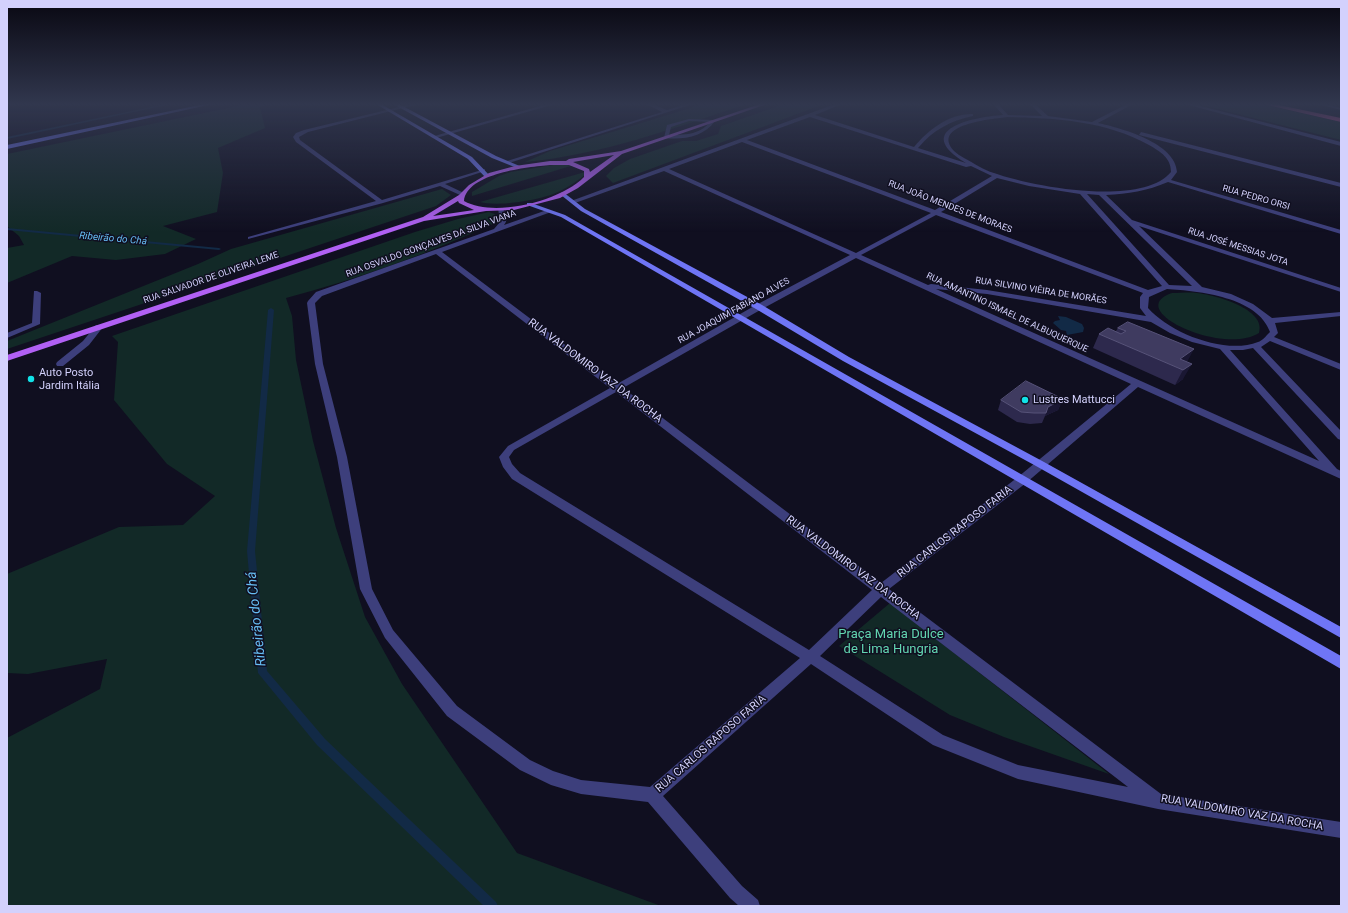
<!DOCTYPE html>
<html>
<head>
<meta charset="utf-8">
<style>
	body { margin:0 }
	#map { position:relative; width:1348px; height:913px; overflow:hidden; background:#100f20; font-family:Roboto,sans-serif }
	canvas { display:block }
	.frame { position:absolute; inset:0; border:8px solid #d3d1fc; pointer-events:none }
</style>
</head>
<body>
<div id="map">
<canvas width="1348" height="913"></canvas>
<div class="frame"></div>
</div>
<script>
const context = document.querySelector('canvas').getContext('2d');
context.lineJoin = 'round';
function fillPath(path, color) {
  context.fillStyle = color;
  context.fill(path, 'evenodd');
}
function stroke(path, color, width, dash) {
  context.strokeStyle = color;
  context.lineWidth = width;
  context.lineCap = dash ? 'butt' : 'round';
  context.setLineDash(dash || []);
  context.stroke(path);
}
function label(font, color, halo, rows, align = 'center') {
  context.font = font + ' Roboto,sans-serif';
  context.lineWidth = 3;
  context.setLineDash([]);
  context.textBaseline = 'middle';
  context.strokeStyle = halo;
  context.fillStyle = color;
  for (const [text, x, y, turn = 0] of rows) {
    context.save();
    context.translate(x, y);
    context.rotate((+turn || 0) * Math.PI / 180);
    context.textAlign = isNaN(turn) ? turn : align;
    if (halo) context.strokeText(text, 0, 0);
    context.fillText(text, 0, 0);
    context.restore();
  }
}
const green = new Path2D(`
	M247,104H270L260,107L265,128L218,148L223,173L217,212L163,226L196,239L165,254L116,260L72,256L7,283V248L24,245L19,236L7,226V154Z
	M703,104H747C674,128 602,155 525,162L550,151Z
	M784,104H824L613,183L606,176L614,168L630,159L682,141H696L718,134L721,126Z
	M1198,104H1260L1341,122V140Z
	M559,164L574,165L472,196V192L499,176L511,172Z
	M585,172V175C578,180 570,186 562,190C544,200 500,207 480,202Z
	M442,189L451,195L436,206L7,349V341L198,264L231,249Z
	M489,212L500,216L497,222C430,253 358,279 286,298L292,316L296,360L313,441L336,528L365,617L402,684L517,853L661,906H7V738L100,689L107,659L28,674L7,673V574L119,527L183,525L215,496L167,464L114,400L118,342L112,336L415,232L458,219Z
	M1172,293C1181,293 1189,292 1197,293C1215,295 1267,309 1259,333C1223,356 1122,310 1172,293Z
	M890,603L1109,774L1004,737L950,715L839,646Z`);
const water = new Path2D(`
	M1058,316L1066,317L1082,324L1084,328L1083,332L1067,335L1066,331L1061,330L1053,323L1055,321L1060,320Z`);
const stream = new Path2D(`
	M165,104H172L7,139V137Z
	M7,228L219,248L221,249L219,250L7,230Z
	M271,308L274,310L255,551L267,671L325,739L496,902L498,906H484L317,745L258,673L247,551L268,310Z`);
const lane = new Path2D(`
	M1317,104H1325L1341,108V110Z
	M689,119L713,120L715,121C704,137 683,140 664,138L667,125ZM689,121L710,122C700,135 683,135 669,135L671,127Z
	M96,325H102L103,327L89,345L63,366H57L56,364L57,362L83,341Z`);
const street = new Path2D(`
	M411,104H419L308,132L299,137L300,140L382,200L485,169V171L445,184L464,193V195H460L440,186L383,203L248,239V237L376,201L296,142L293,137L296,133L304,130Z
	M547,104H555L436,138L431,137Z
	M646,104H652L667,110L686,104H693L509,163L504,162L662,112Z
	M835,104H842L815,115L914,147C928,130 950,113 973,114V116C950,121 933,130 918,148L966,163C911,130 972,117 1003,115L993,104H998L1008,115L1042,116L1030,104H1035L1048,116L1092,122L1127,104H1133L1098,123C1121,128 1176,143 1177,172L1171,180L1341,230V234L1168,182C1147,191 1128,194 1106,195L1132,220L1341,288V292L1139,226L1202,287L1231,294L1253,304L1272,318L1341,312V316L1275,323L1278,333L1274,337L1341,364V370L1270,341L1261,347L1341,431V440L1338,439L1253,348L1243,350H1230L1337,469L1341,471V479L1138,387L1026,483L889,589L1161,794L1341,822V838L1158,809L1018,779L933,745L811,664L663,796L742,886L758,900L760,906H739L730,898L648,802L581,794L551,785L520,770L447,716L385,638L360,589L337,457L315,364L307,303L308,301L316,292L494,229L500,222L498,208H502C506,213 509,219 504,225L547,210H551V212L442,252L617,384L756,305L850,255L664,171L575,203H571V201ZM810,117L966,167L971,166L992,176L935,210L747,140ZM1007,117C1056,118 1106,121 1149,145C1161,152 1171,158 1171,172C1142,207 1033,187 994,173C983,170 974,163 964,158C961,156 957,154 954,151C930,124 993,119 1007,117ZM742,142L931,213L856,253L669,169ZM997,178L1029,186L1080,194L1162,286L1148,290L941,212ZM1087,194L1099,195L1192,286L1169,285ZM936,215L1143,293L1140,297V308L1146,316L987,290L931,284L928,285L861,255ZM436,254L610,388L508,446L499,457L503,467L512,479L800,658L650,787L581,780L553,771L530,760L457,706L393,630L372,589L347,457L323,364L315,303L322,296ZM856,258L1131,384L1018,477L881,583L623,388L762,309ZM936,289L987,294L1151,322L1170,333L1192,342L1220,349L1319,461ZM1167,289C1199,291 1258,297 1270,332C1266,336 1262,341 1258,342C1225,355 1170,333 1148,308L1149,297ZM616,392L872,590L809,650L520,473L512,464L509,457L514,450ZM881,597L1128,787L1018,765L943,735L820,656Z
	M1185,104H1193L1341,142V146Z
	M1141,132L1341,183V187L1139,135Z
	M34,291H37L41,293L40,324L7,338V333L32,323Z`);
const secondary = new Path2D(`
	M204,104H213L7,149V145Z
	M376,104H381L472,157L490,176L485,177L468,159Z
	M393,104H399L496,156L522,167L517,168L492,158Z
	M563,192L585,209L762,305L849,357L1044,462L1341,627V638L1036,466L843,361L756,309L581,211L561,195V193Z
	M527,203H531L565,215L1341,656V669L561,217L527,205Z`);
const primary = new Path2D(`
	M760,104H767L622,154L578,188L560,198L514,210L486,211L424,221L7,361V355L423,217L459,195L469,185L489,173L515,166L550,161H566L569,159L621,151ZM614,155L590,172L589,169L573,162ZM550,165H569L584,171V177C561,201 494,218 464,201C467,173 528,167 550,165ZM458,201L459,203L474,210L433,216Z`);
const highway = new Path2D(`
	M1263,104H1274L1341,118V122Z`);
const wall = new Path2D(`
	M1128,322L1187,362L1183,379L1175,385L1093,348L1099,334L1116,331L1118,328Z
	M1063,399L1058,410L1045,416L1042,423L1030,424L1017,422L998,410L1001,400Z`);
const shadedWall = new Path2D(`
	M1194,349L1186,364L1180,359Z
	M1192,364L1183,379L1175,385L1183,370Z
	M1063,399L1058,410L1045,416L1048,407Z`);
const building = new Path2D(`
	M1128,322L1194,349L1180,359L1192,364L1183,370L1099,334L1108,328L1121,334L1126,331L1118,328Z
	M1026,381L1063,399L1048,407L1046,413H1034L1021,412L1001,400Z`);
const markers = [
	[31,379,4,"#11e2e8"],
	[1025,400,4,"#11e2e8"]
];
const farStreetnames = [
	["RUA PEDRO ORSI",1256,198,16],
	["RUA JOÃO MENDES DE MORAES",950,207,21],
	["RUA OSVALDO GONÇALVES DA SILVA VIANA",431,244,-20],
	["RUA JOSÉ MESSIAS JOTA",1238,247,18],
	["RUA SALVADOR DE OLIVEIRA LEME",211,278,-19],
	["RUA SILVINO VIÊIRA DE MORÃES",1041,291,9],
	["RUA JOAQUIM FABIANO ALVES",734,311,-29],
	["RUA AMANTINO ISMAEL DE ALBUQUERQUE",1007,313,25]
];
const farWaternames = [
	["Ribeirão do Chá",113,239,5]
];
const streetNames = [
	["RUA VALDOMIRO VAZ DA ROCHA",595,371,37],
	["RUA CARLOS RAPOSO FARIA",955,532,-38],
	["RUA VALDOMIRO VAZ DA ROCHA",853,568,37],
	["RUA CARLOS RAPOSO FARIA",711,744,-41],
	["RUA VALDOMIRO VAZ DA ROCHA",1242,813,10]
];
const poiNames = [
	["Auto Posto",39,373],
	["Jardim Itália",39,386],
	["Lustres Mattucci",1033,400]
];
const nearParknames = [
	["Praça Maria Dulce",891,635],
	["de Lima Hungria",891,650]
];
const nearWaternames = [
	["Ribeirão do Chá",257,619,-96]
];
fillPath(green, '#122927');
fillPath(water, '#122a46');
fillPath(stream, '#122a46');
fillPath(lane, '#3d3f7c');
fillPath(street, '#3d3f7c');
fillPath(secondary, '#6f75f5');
fillPath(primary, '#b160f4');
fillPath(highway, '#f355ac');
fillPath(wall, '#2d294d');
fillPath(shadedWall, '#1a1733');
fillPath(building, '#3f3b60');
stroke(building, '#565278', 1);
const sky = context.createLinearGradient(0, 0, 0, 232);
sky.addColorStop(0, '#090812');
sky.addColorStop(0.45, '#31374e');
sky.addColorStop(1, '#31374e00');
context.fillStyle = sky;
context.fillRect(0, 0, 1348, 232);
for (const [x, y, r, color] of markers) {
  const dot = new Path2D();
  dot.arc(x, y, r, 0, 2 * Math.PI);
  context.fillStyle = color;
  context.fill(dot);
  stroke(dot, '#100f20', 1.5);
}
label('9px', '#d3d1fc', '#100f20', farStreetnames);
label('italic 10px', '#66bdf4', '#100f20', farWaternames);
label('11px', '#d3d1fc', '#100f20', streetNames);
label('11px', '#d3d1fc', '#100f20', poiNames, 'left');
label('13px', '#62d6b1', '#100f20', nearParknames);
label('italic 14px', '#66bdf4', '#100f20', nearWaternames);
</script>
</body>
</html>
